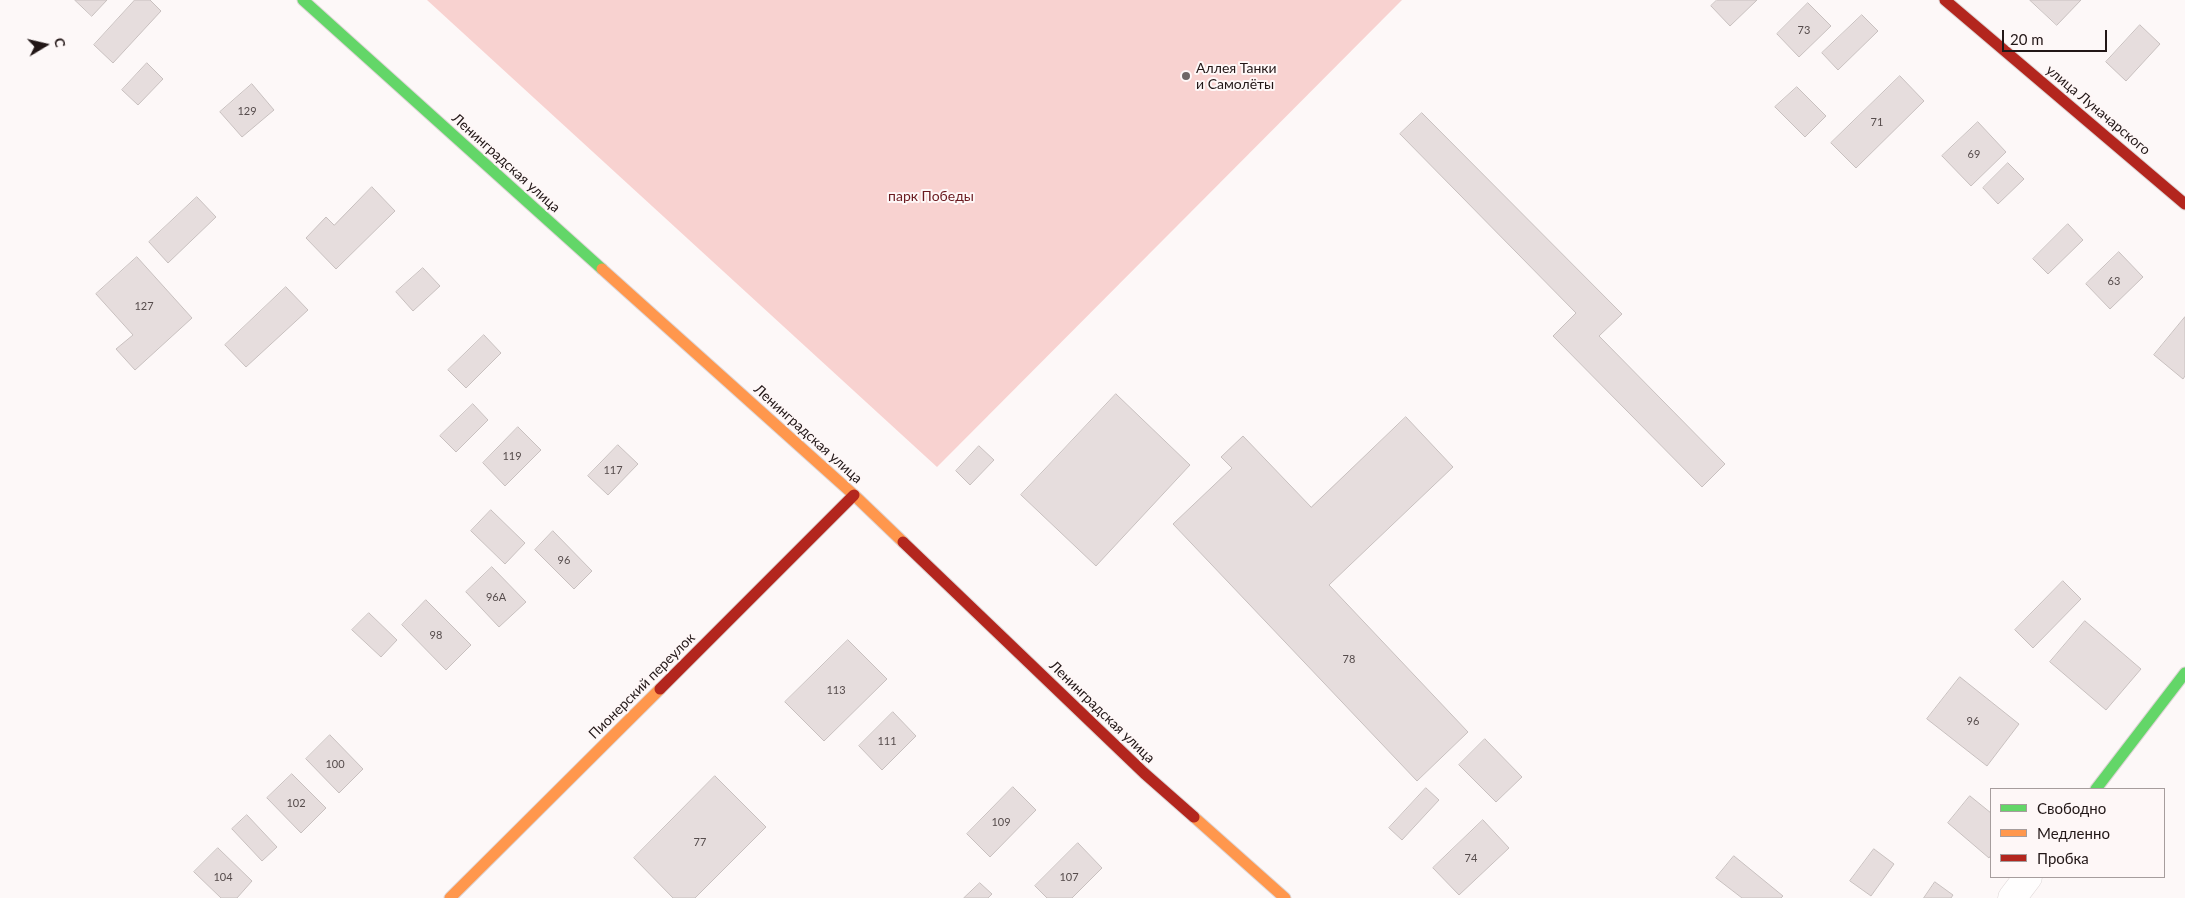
<!DOCTYPE html>
<html>
<head>
<meta charset="utf-8">
<style>
	body { margin:0 }
	#map { position:relative; width:2185px; height:898px; overflow:hidden; background:#fdf8f8; font-family:Lato,sans-serif }
	canvas { display:block }
	.legend { position:absolute; left:1990px; top:788px; width:175px; height:90px; box-sizing:border-box; background:#fef7f7; border:1px solid #a69d9d; margin:0; padding:6px 9px; list-style:none; font-size:15px; color:#221717 }
	.legend li { display:flex; align-items:center; gap:10px; height:25px }
	.legend b { width:25px; border:1px solid #a69d9d }
	.north { position:absolute; left:20px; top:20px; width:50px; height:50px; -webkit-text-stroke:4px #fef7f7; paint-order:stroke; rotate:81deg; font-size:14px; font-weight:700; line-height:20px; text-align:center; color:#221717 }
	.north::after { content:''; display:block; margin:auto; width:18px; height:22px; background:#221717; clip-path:polygon(50% 0,100% 100%,50% 72%,0 100%) }
	.scale { position:absolute; left:2002px; top:30px; width:105px; height:22px; box-sizing:border-box; border:2px solid #221717; border-top:0; padding-left:6px; font-size:15px; line-height:18px; white-space:nowrap; color:#221717; -webkit-text-stroke:4px #fef7f7; paint-order:stroke }
</style>
</head>
<body>
<div id="map">
<canvas width="2185" height="898"></canvas>
<ul class="legend">
<li><b style="height:6px;background:#63d668"></b>Свободно</li>
<li><b style="height:6px;background:#ff974d"></b>Медленно</li>
<li><b style="height:6px;background:#b3261e"></b>Пробка</li>
</ul>
<div class="north">С</div>
<div class="scale">20 m</div>
</div>
<script>
const context = document.querySelector('canvas').getContext('2d');
context.lineJoin = 'round';
function fillPath(path, color) {
  context.fillStyle = color;
  context.fill(path, 'evenodd');
}
function stroke(path, color, width, dash) {
  context.strokeStyle = color;
  context.lineWidth = width;
  context.lineCap = dash ? 'butt' : 'round';
  context.setLineDash(dash || []);
  context.stroke(path);
}
function label(font, color, halo, rows, align = 'center') {
  context.font = font + ' Lato,sans-serif';
  context.lineWidth = 4;
  context.setLineDash([]);
  context.textBaseline = 'middle';
  context.strokeStyle = halo;
  context.fillStyle = color;
  for (const [text, x, y, turn = 0] of rows) {
    context.save();
    context.translate(x, y);
    context.rotate((+turn || 0) * Math.PI / 180);
    context.textAlign = isNaN(turn) ? turn : align;
    if (halo) context.strokeText(text, 0, 0);
    context.fillText(text, 0, 0);
    context.restore();
  }
}
const green = new Path2D(`
	M427,0H1402L937,467Z`);
const building = new Path2D(`
	M75,0H107L92,16Z
	M135,0H150L161,11L113,63L94,45Z
	M1717,0H1757L1730,26L1711,6Z
	M2030,0H2081L2057,25Z
	M1808,3L1831,26L1799,57L1777,34Z
	M1862,15L1878,31L1838,70L1822,53Z
	M2140,25L2160,44L2126,81L2106,62Z
	M147,63L163,79L138,105L122,90Z
	M1900,76L1924,101L1856,168L1831,143Z
	M252,84L274,110L242,137L220,112Z
	M1797,87L1826,116L1805,137L1775,107Z
	M1422,113L1622,314L1599,336L1725,464L1702,487L1553,336L1576,313L1400,134Z
	M1978,122L2006,152L1971,186L1942,156Z
	M2008,163L2024,179L1998,204L1983,188Z
	M372,187L395,211L336,269L306,238L326,217L334,225Z
	M197,197L216,217L168,263L149,242Z
	M2068,224L2083,240L2048,274L2033,259Z
	M2119,252L2143,277L2110,309L2086,284Z
	M137,257L192,318L135,370L116,349L133,335L96,294Z
	M423,268L440,286L413,311L396,292Z
	M286,287L308,310L246,367L225,345Z
	M2185,317V376L2183,379L2154,355Z
	M484,335L501,353L466,388L448,370Z
	M1116,394L1190,465L1096,566L1021,495Z
	M473,404L488,420L456,452L440,436Z
	M1406,417L1453,467L1329,585L1468,732L1417,781L1173,524L1232,468L1221,457L1243,436L1311,507Z
	M518,427L541,450L505,486L483,463Z
	M618,445L638,464L608,495L588,476Z
	M979,446L994,460L970,485L956,471Z
	M491,510L525,543L505,564L471,531Z
	M553,531L592,571L574,589L535,550Z
	M492,567L526,602L499,627L466,592Z
	M2063,581L2081,599L2033,648L2015,630Z
	M426,600L471,645L446,670L402,625Z
	M369,613L397,640L381,657L352,630Z
	M2085,621L2141,669L2106,710L2050,662Z
	M848,640L887,679L824,741L785,702Z
	M1960,677L2019,724L1987,766L1927,719Z
	M893,712L916,736L882,770L859,746Z
	M330,735L363,769L339,793L306,759Z
	M1485,739L1522,777L1496,802L1459,765Z
	M292,774L326,808L301,833L267,798Z
	M715,776L766,827L695,898H673L634,858Z
	M1013,787L1036,810L990,857L967,834Z
	M1426,788L1439,800L1402,840L1389,828Z
	M1970,796L1991,813V855L1989,858L1948,823Z
	M247,815L277,847L262,861L232,829Z
	M1483,820L1509,848L1459,895L1433,868Z
	M1078,843L1102,868L1072,898H1047L1035,886Z
	M218,848L252,881L237,898H221L194,872Z
	M1874,849L1894,864L1871,896L1850,881Z
	M1734,856L1783,896L1781,898H1742L1716,878Z
	M1935,882L1953,895L1951,898H1924Z
	M980,883L992,894L988,898H964Z`);
const street = new Path2D(`
	M2012,898L2028,877`);
const fast = new Path2D(`
	M303,0L602,269
	M2096,789L2185,673`);
const slow = new Path2D(`
	M602,269L854,495L903,542
	M1194,817L1285,898
	M450,898L660,689`);
const jam = new Path2D(`
	M1945,0L2185,204
	M903,542L1144,773L1194,817
	M660,689L854,495`);
const markers = [
	[1186,76,5,"#6f6666"]
];
const numberNames = [
	["73",1804,30],
	["129",247,111],
	["71",1877,122],
	["69",1974,154],
	["63",2114,281],
	["127",144,306],
	["119",512,456],
	["117",613,470],
	["96",564,560],
	["96А",496,597],
	["98",436,635],
	["78",1349,659],
	["113",836,690],
	["96",1973,721],
	["111",887,741],
	["100",335,764],
	["102",296,803],
	["109",1001,822],
	["77",700,842],
	["74",1471,858],
	["104",223,877],
	["107",1069,877]
];
const poiNames = [
	["Аллея Танки",1196,68],
	["и Самолёты",1196,84]
];
const streetNames = [
	["улица Луначарского",2098,110,40],
	["Ленинградская улица",506,163,42],
	["Ленинградская улица",808,434,42],
	["Пионерский переулок",642,686,-45],
	["Ленинградская улица",1102,712,44]
];
const parkNames = [
	["парк Победы",931,196]
];
fillPath(green, '#f8d2d0');
fillPath(building, '#e6dddd');
stroke(building, '#c8c0bf', 1);
stroke(street, '#ddd5d5', 29);
stroke(fast, '#ddd5d5', 13);
stroke(slow, '#ddd5d5', 13);
stroke(jam, '#ddd5d5', 13);
stroke(street, '#fffefe', 28);
stroke(fast, '#63d668', 11);
stroke(slow, '#ff974d', 11);
stroke(jam, '#b3261e', 11);
for (const [x, y, r, color] of markers) {
  const dot = new Path2D();
  dot.arc(x, y, r, 0, 2 * Math.PI);
  context.fillStyle = color;
  context.fill(dot);
  stroke(dot, '#fef7f7', 2);
}
label('11px', '#564c4c', null, numberNames);
label('14px', '#221717', '#fef7f7', poiNames, 'left');
label('14px', '#221717', '#fef7f7', streetNames);
label('14px', '#6b1b20', '#fef7f7', parkNames);
</script>
</body>
</html>
